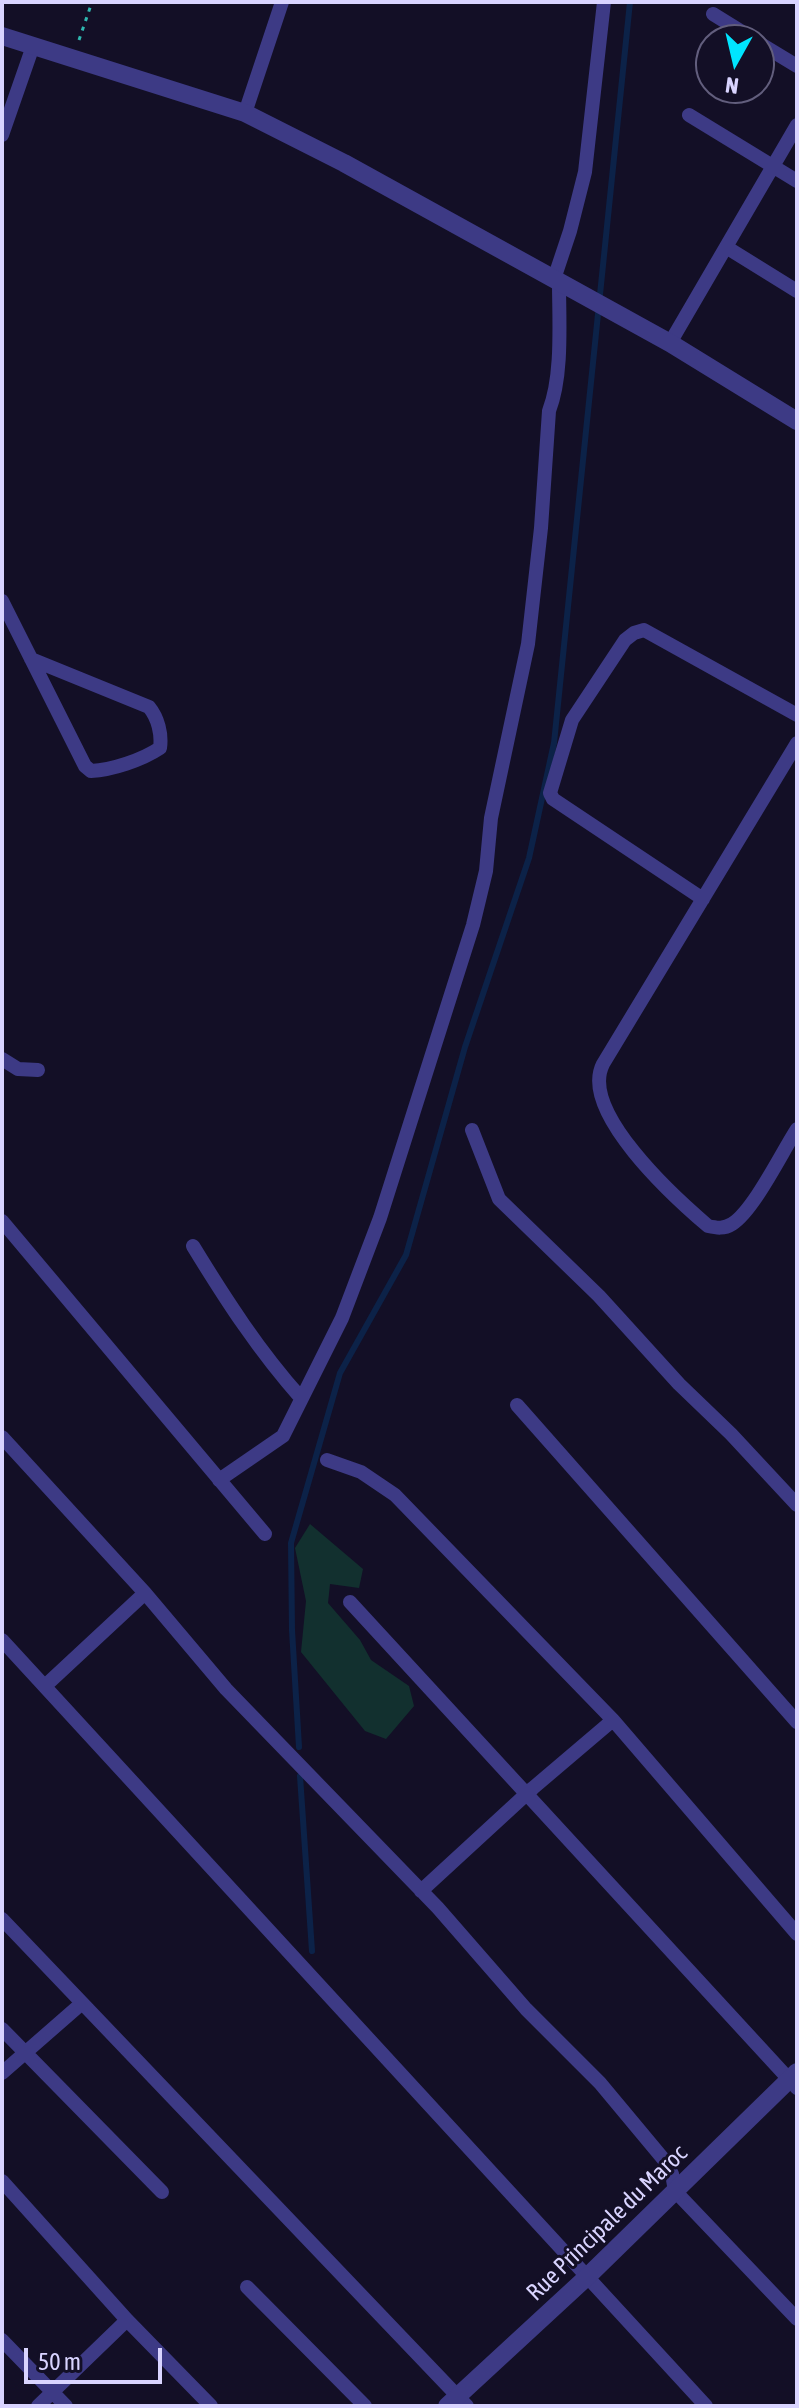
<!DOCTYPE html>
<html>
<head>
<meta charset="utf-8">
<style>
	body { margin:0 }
	#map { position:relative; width:799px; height:2408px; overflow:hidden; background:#130f26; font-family:"Asap Condensed",sans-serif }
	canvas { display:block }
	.frame { position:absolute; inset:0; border:4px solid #d9d4ff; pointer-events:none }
	.north { position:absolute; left:695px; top:24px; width:80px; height:80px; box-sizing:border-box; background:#130f26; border:2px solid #625e7d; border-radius:50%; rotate:188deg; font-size:22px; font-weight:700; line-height:32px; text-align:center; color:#d9d4ff }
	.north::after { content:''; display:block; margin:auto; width:28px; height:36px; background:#00e5ff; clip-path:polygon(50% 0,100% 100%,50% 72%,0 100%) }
	.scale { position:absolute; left:24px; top:2348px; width:138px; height:36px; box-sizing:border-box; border:4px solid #d9d4ff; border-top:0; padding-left:10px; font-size:24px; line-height:28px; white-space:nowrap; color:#d9d4ff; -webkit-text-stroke:6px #130f26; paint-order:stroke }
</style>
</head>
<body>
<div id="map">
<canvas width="799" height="2408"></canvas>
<div class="frame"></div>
<div class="north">N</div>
<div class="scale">50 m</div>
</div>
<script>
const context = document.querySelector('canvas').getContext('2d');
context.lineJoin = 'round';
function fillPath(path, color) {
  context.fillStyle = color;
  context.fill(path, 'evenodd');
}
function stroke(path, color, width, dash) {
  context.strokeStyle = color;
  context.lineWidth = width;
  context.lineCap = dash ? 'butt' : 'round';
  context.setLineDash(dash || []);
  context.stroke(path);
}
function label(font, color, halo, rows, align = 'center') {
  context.font = font + ' "Asap Condensed",sans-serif';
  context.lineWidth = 6;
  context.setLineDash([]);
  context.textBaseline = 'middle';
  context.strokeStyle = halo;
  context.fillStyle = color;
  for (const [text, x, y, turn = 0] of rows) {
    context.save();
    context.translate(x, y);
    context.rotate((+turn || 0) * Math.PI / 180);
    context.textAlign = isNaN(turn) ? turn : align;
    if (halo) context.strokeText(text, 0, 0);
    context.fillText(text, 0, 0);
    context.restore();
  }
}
const green = new Path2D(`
	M310,1524L363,1569L359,1588L330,1584L328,1603L360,1640L371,1660L409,1686L414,1706L386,1739L365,1731L301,1652L306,1601L295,1548Z`);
const stream = new Path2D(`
	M299,1747L292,1630L291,1543L340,1373L406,1255L465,1047L529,858L554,743L630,2
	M300,1776L312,1951`);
const path = new Path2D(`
	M79,40L92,2`);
const minor = new Path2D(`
	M713,14L755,40
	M759,43L797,66
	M245,113L282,2
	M689,115L797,181
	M2,135L33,46
	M726,247L797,291
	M554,279L570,231L585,172L604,2
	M670,343L797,125
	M2,601L85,766L91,771C112,770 142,760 160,748C162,734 158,718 149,707L31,659
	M797,743L603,1064C579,1111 674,1197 708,1226C717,1228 724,1229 732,1224C754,1210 782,1152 797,1129
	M703,899L553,799L550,793L572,720L625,640L634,633L644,630L797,715
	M2,1059L18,1069L38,1070
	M472,1130L499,1199L599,1296L679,1384L731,1434L797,1505
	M2,1221L265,1534
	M193,1246C226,1300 259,1351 301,1398
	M517,1405L797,1722
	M2,1437L145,1593L226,1689L438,1908L526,2009L600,2083L665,2161L672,2174L675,2191L797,2319
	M327,1460L361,1472L395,1495L613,1720L797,1934
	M219,1480L283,1436L342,1318L380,1218L473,925L486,871L491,818L528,644L541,528L549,411C563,375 559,321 559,282
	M350,1602L797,2088
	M2,1640L706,2406
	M45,1686L145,1593
	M421,1891L533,1788L613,1720
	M2,1919L467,2406
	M2,2029L162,2192
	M2,2073L81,2004
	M2,2181L127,2320L211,2406
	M247,2287L365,2406
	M2,2340L66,2406
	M38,2406L127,2320`);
const tertiary = new Path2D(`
	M2,36L245,113L344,163L670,343L797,421
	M447,2406L588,2276L797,2072`);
const streetNames = [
	["Rue Principale du Maroc",607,2223,-44]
];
fillPath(green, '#12302f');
stroke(stream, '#0c2248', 6);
stroke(path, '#2fb8b0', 3, [4, 6]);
stroke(minor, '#3d3a85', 14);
stroke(tertiary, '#3d3a85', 18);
label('24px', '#d9d4ff', '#130f26', streetNames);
</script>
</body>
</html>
